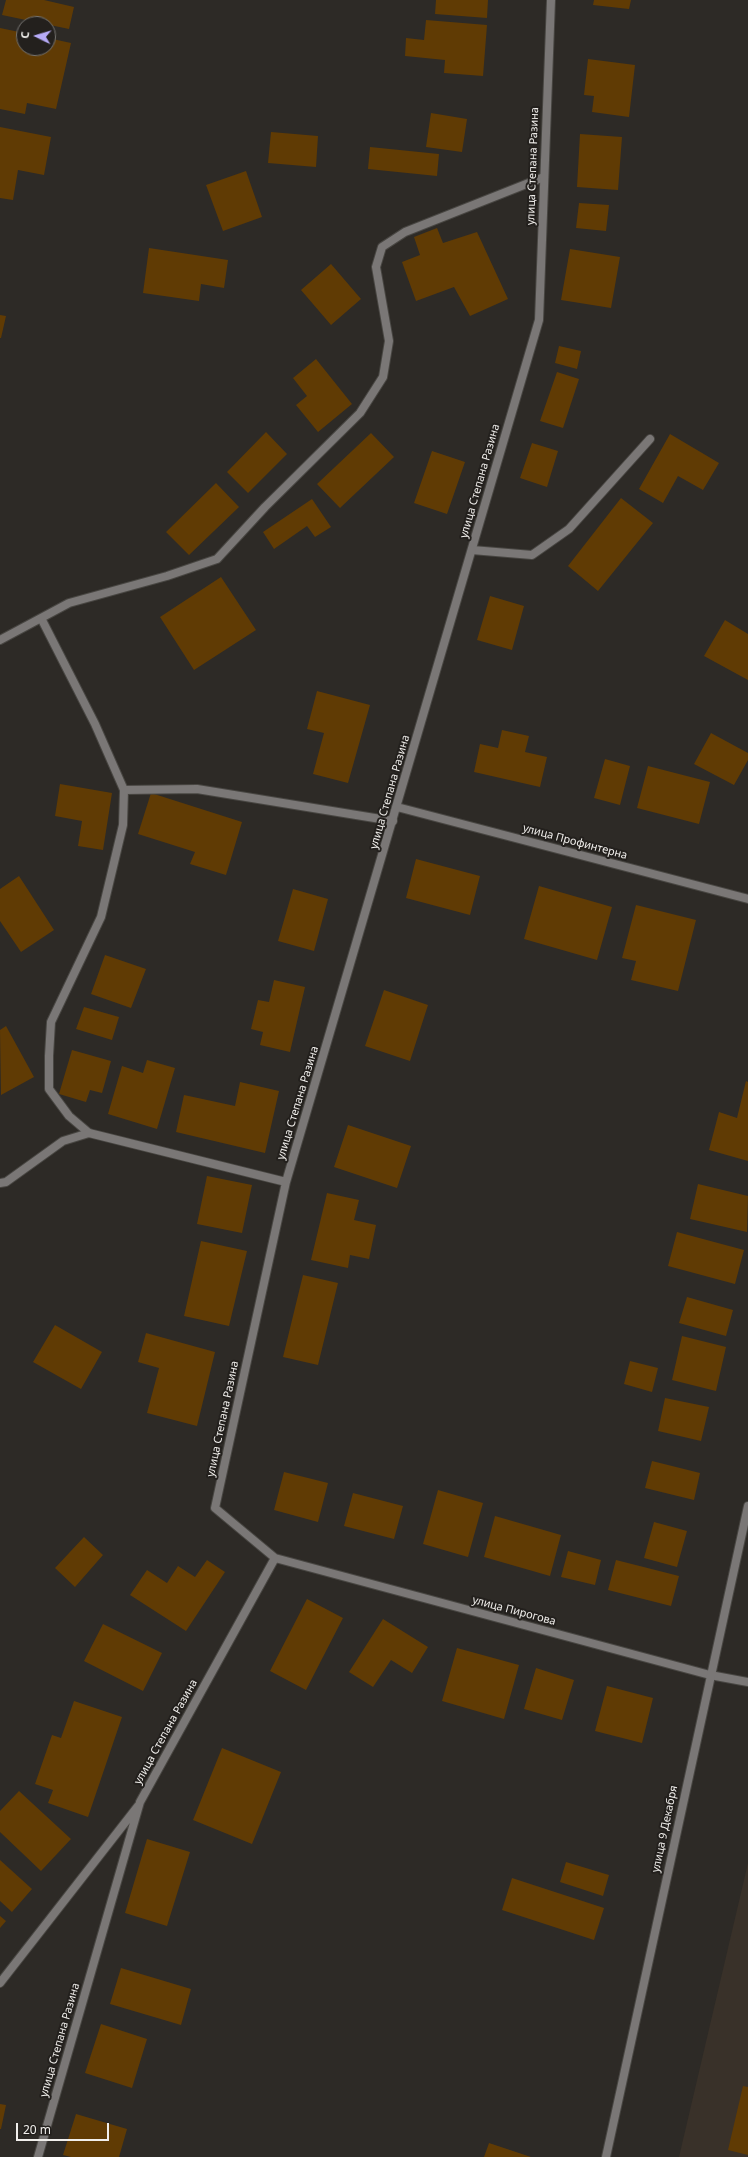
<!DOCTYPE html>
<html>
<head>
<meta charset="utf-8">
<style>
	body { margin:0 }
	#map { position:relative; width:748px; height:2157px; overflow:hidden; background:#2d2a26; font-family:"Noto Sans",sans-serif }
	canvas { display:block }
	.north { position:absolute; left:16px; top:16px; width:40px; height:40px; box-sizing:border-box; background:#23201d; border:1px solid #757370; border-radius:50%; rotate:275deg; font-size:11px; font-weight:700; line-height:16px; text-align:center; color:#f1efec }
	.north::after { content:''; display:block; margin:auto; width:14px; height:18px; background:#b7abf8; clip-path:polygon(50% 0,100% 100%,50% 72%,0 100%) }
	.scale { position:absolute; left:16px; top:2123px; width:93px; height:18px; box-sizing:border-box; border:2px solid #f1efec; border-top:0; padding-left:5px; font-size:12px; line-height:14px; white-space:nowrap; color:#f1efec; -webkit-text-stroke:3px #23201d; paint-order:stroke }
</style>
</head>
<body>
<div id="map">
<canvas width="748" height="2157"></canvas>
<div class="north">С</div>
<div class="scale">20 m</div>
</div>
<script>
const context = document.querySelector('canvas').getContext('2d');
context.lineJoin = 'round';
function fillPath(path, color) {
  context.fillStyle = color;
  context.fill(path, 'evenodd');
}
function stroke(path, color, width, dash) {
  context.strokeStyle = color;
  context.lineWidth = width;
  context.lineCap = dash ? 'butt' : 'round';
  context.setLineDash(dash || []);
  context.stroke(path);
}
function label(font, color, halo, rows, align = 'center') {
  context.font = font + ' "Noto Sans",sans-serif';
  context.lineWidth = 4;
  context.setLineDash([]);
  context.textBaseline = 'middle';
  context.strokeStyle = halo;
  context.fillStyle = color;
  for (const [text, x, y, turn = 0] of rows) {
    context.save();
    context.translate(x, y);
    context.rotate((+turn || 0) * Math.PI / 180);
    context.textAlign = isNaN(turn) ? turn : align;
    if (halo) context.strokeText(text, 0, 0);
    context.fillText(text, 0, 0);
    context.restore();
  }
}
const built = new Path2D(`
	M748,1863V2157H679Z`);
const building = new Path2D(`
	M6,0H44L74,7L69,29L2,15Z
	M436,0H488L487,18L435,14Z
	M594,0H631L629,9L593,5Z
	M426,20L487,25L483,76L444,73L445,60L405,56L406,38L424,40Z
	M0,28L24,33V48H48V38L71,43L56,109L27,103L25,114L0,109Z
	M588,59L635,65L629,117L592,112L594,96L584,95Z
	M431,113L467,119L462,152L426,147Z
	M0,127L51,137L44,175L18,170L13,200L0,198Z
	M271,132L318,136L316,167L268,163Z
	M580,134L622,137L618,190L577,187Z
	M370,147L439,154L437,176L368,169Z
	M246,171L262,217L223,231L206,185Z
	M579,203L609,205L606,231L576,228Z
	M437,228L443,243L477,232L508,299L470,316L454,287L416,301L402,262L420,255L414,237Z
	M149,248L228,260L224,288L201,284L199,301L143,293Z
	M570,249L620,257L611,308L561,300Z
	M331,264L361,299L331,325L301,290Z
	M0,315L6,316L1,338H0Z
	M559,346L581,351L577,369L555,363Z
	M316,359L352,404L318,432L296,405L307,396L293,378Z
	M557,372L579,379L563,428L540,421Z
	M266,432L287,454L248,493L227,472Z
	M371,433L394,457L340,508L317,484Z
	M670,434L719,463L703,490L678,476L663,503L639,489Z
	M532,443L558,451L547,487L520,478Z
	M432,451L465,462L447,514L414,503Z
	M216,483L239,507L189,555L166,532Z
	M621,498L653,523L598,591L568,566Z
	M312,499L331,527L315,537L307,526L274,549L263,532Z
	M221,577L256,630L194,670L160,617Z
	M490,596L524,606L512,650L477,640Z
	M725,620L748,634V680L704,656Z
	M317,691L370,705L348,783L313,774L324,733L307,729Z
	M502,730L529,736L525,752L547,757L540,787L474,772L480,744L498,748Z
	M711,733L748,753V760L734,785L694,764Z
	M605,759L630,766L620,805L594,798Z
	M648,766L710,782L699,824L637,808Z
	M60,784L112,793L103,850L78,846L82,821L55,816Z
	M151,793L242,822L226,875L190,864L195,852L138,834Z
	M416,859L480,876L470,915L406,898Z
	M19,876L54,930L21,952L0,921V889Z
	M539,886L612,907L597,960L524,939Z
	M293,889L328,899L314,951L278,941Z
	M636,905L696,920L678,991L631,980L636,961L622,958Z
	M105,955L146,969L131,1008L91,994Z
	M274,980L305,987L290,1052L260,1045L263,1032L251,1029L258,1000L269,1002Z
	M384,990L428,1005L410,1061L365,1046Z
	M84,1007L119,1017L112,1040L76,1029Z
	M6,1026L34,1077L1,1095L0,1030Z
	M72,1050L111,1061L102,1093L90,1090L86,1102L59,1094Z
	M147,1060L175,1068L157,1129L108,1114L122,1066L143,1073Z
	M746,1081L748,1082V1161L709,1150L719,1112L737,1118Z
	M240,1082L279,1091L265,1153L176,1132L184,1095L235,1106Z
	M348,1125L411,1146L397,1188L334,1167Z
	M207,1176L252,1185L242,1233L197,1224Z
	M698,1184L748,1196L747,1232L690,1219Z
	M327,1193L359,1200L354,1220L376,1225L369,1259L350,1255L348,1268L311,1260Z
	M677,1232L744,1250L735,1284L668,1266Z
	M201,1241L247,1251L229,1326L184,1316Z
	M303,1275L338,1283L318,1365L283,1357Z
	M687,1297L733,1310L726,1336L679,1323Z
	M55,1325L102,1352L81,1389L33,1362Z
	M146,1333L215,1352L197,1426L147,1413L159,1368L138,1362Z
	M682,1336L726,1347L716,1391L672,1380Z
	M630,1361L658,1368L652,1392L624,1384Z
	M665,1398L709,1407L701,1441L658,1431Z
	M652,1461L700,1473L694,1500L645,1488Z
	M284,1472L328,1483L318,1522L274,1510Z
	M438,1490L483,1503L468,1557L423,1544Z
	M353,1493L403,1506L394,1539L344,1526Z
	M495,1516L561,1535L550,1576L484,1557Z
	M654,1522L687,1531L677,1567L644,1558Z
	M84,1537L103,1555L75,1587L55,1568Z
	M568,1551L601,1560L595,1585L561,1577Z
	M207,1560L225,1572L186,1631L130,1595L147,1570L167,1583L178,1566L195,1577Z
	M616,1560L679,1576L671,1606L608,1590Z
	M307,1599L343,1618L306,1690L270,1671Z
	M383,1619L428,1647L412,1673L391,1660L373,1687L349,1672Z
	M103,1624L162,1653L143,1691L84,1661Z
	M457,1648L519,1665L504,1719L442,1701Z
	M536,1668L574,1680L562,1720L524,1709Z
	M607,1686L653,1698L642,1743L595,1731Z
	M74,1701L122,1717L88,1817L48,1803L53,1790L35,1784L52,1735L61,1738Z
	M222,1748L281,1772L252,1844L193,1820Z
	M19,1791L71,1839L41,1871L0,1832V1811Z
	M147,1839L190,1852L167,1926L125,1913Z
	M0,1860L32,1889L12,1912L0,1901Z
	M566,1862L609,1875L603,1896L560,1882Z
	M512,1878L604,1908L594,1940L502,1910Z
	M0,1916L6,1921L0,1928Z
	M121,1968L191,1989L181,2025L110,2004Z
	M101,2024L147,2039L132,2088L85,2073Z
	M743,2086L748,2087V2155L728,2150Z
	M0,2104L6,2105L1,2129H0Z
	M76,2114L127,2129L119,2157H71L63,2155Z
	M489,2143L531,2157H484Z`);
const service = new Path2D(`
	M472,550L532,555L569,529L650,439
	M41,618L95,724L124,790L123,825L101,917L51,1022L49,1056V1089L69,1116L89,1133
	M0,640L69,603L167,576L217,559L265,507L360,413L383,377L389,341L376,267L382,247L405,232L544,177
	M124,790L197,789L393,821`);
const minor = new Path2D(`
	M397,807L748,899
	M0,1183L6,1182L63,1141L89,1133L286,1182
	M275,1558L710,1675L748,1682
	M0,1983L138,1806
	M38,2157L140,1802L275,1558L215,1508L286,1182L539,320L551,0`);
const tertiary = new Path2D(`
	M606,2157L748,1506`);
const streetNames = [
	["улица Степана Разина",533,166,-88],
	["улица Степана Разина",480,481,-74],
	["улица Степана Разина",390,792,-74],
	["улица Профинтерна",575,842,15],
	["улица Степана Разина",298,1103,-73],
	["улица Степана Разина",223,1419,-78],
	["улица Пирогова",514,1611,15],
	["улица Степана Разина",166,1732,-61],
	["улица 9 Декабря",665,1829,-78],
	["улица Степана Разина",60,2040,-74]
];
fillPath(built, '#393129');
fillPath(building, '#603b04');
stroke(service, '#484642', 10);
stroke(minor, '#484642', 10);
stroke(tertiary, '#484642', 10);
stroke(service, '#7a7776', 8);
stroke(minor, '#7a7776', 8);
stroke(tertiary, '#7a7776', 8);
label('11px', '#f1efec', '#23201d', streetNames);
</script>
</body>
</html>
